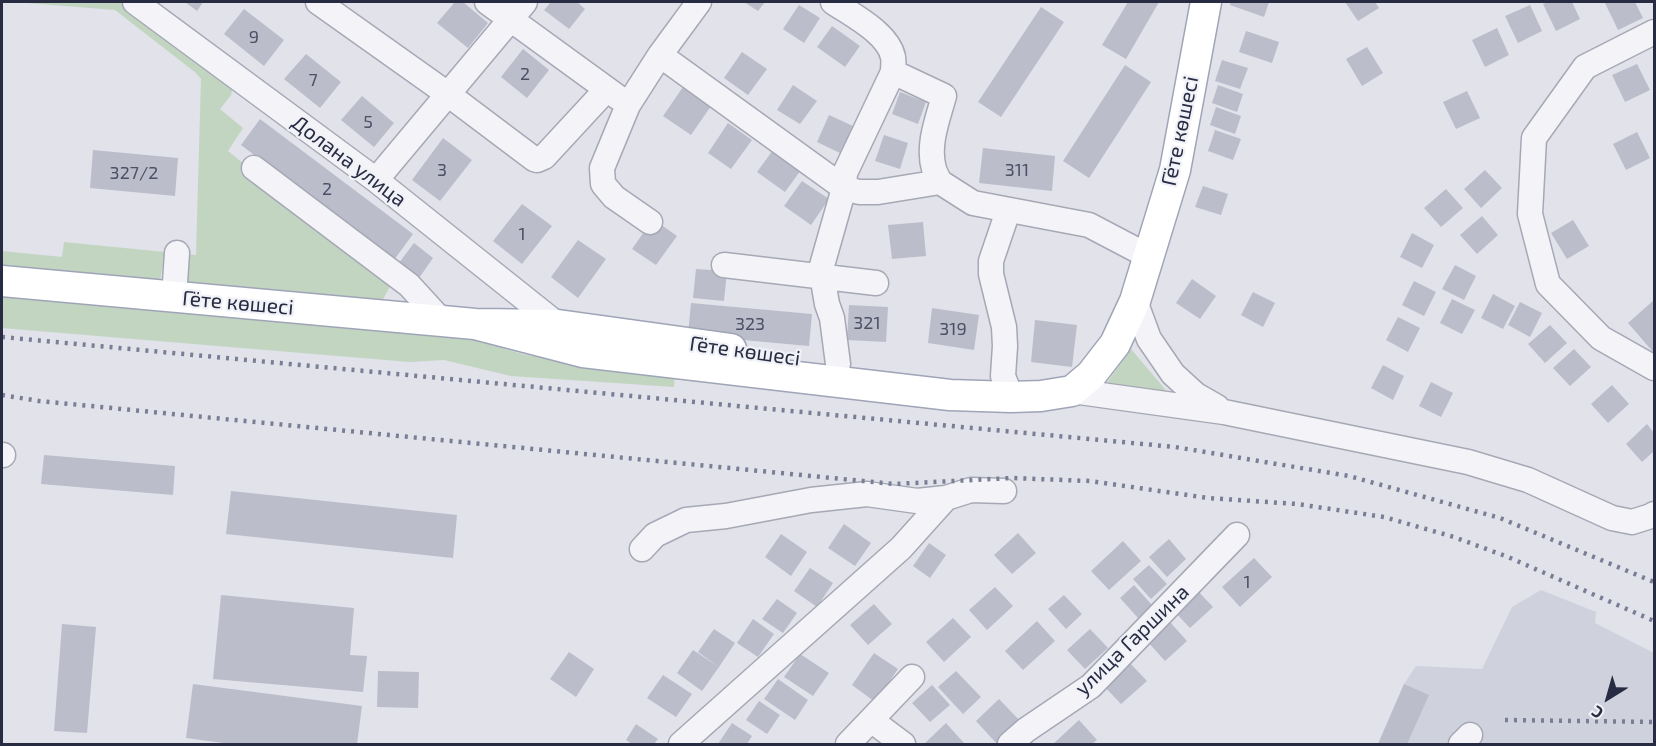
<!DOCTYPE html>
<html>
<head>
<meta charset="utf-8">
<style>
	body { margin:0 }
	#map { position:relative; width:1656px; height:746px; overflow:hidden; background:#e1e2ea; font-family:"Exo 2",sans-serif }
	canvas { display:block }
	.frame { position:absolute; inset:0; border:3px solid #282c43; pointer-events:none }
	.north { position:absolute; left:1578px; top:668px; width:60px; height:60px; -webkit-text-stroke:4px #f1f2f8; paint-order:stroke; rotate:217deg; font-size:16px; font-weight:700; line-height:24px; text-align:center; color:#282c43 }
	.north::after { content:''; display:block; margin:auto; width:21px; height:27px; background:#282c43; clip-path:polygon(50% 0,100% 100%,50% 72%,0 100%) }
</style>
</head>
<body>
<div id="map">
<canvas width="1656" height="746"></canvas>
<div class="frame"></div>
<div class="north">С</div>
</div>
<script>
const context = document.querySelector('canvas').getContext('2d');
context.lineJoin = 'round';
function fillPath(path, color) {
  context.fillStyle = color;
  context.fill(path, 'evenodd');
}
function stroke(path, color, width, dash) {
  context.strokeStyle = color;
  context.lineWidth = width;
  context.lineCap = dash ? 'butt' : 'round';
  context.setLineDash(dash || []);
  context.stroke(path);
}
function label(font, color, halo, rows, align = 'center') {
  context.font = font + ' "Exo 2",sans-serif';
  context.lineWidth = 4.5;
  context.setLineDash([]);
  context.textBaseline = 'middle';
  context.strokeStyle = halo;
  context.fillStyle = color;
  for (const [text, x, y, turn = 0] of rows) {
    context.save();
    context.translate(x, y);
    context.rotate((+turn || 0) * Math.PI / 180);
    context.textAlign = isNaN(turn) ? turn : align;
    if (halo) context.strokeText(text, 0, 0);
    context.fillText(text, 0, 0);
    context.restore();
  }
}
const built = new Path2D(`
	M1541,590L1596,612L1595,623L1654,653V744H1378L1404,684L1416,666L1482,669L1512,607Z`);
const green = new Path2D(`
	M14,2H147L234,82L231,95L220,109L243,128L228,151L295,205L394,279L382,301L188,284L185,281L186,254L196,255L201,79L196,73L115,10Z
	M64,242L165,252L160,281L2,265V251L62,257Z
	M2,287L481,337L505,349L526,355L675,372L674,387L511,376L444,360L410,362L2,328Z
	M1131,349L1170,395L1102,390Z`);
const building = new Path2D(`
	M185,2H203L197,11Z
	M455,2H463L488,23L468,48L437,23Z
	M551,2H577L585,9L569,29L544,10Z
	M744,2H765L758,11Z
	M1128,2H1159L1126,59L1102,45Z
	M1231,2H1269L1264,17L1230,5Z
	M1345,2H1375L1379,8L1358,21Z
	M1548,2H1572L1580,19L1556,31L1543,4Z
	M1608,2H1635L1643,18L1618,30L1605,3Z
	M799,5L820,18L804,43L783,29Z
	M1530,5L1542,31L1518,43L1505,16Z
	M1041,7L1064,22L1001,117L978,102Z
	M244,9L284,40L264,66L224,34Z
	M832,26L860,46L845,67L817,47Z
	M1497,28L1509,55L1485,67L1472,40Z
	M1246,31L1279,42L1272,63L1239,52Z
	M1367,47L1383,73L1362,86L1346,59Z
	M523,49L549,70L527,98L501,77Z
	M742,52L767,69L748,95L724,78Z
	M306,54L341,82L320,108L284,79Z
	M1222,60L1248,68L1240,89L1215,81Z
	M1637,64L1650,90L1625,102L1612,75Z
	M1125,65L1151,82L1089,178L1063,161Z
	M793,85L817,101L800,124L777,110Z
	M1218,85L1243,94L1237,112L1212,103Z
	M683,87L711,106L691,135L663,116Z
	M1467,91L1480,118L1456,129L1443,102Z
	M900,92L926,102L918,124L892,114Z
	M362,96L394,123L374,147L341,120Z
	M1216,107L1241,116L1235,134L1210,125Z
	M829,115L853,126L840,153L817,142Z
	M260,119L413,234L394,260L241,145Z
	M728,123L752,140L731,169L708,153Z
	M1215,130L1241,139L1233,160L1208,151Z
	M1637,132L1650,158L1626,170L1613,144Z
	M884,135L908,143L900,169L875,161Z
	M443,138L472,160L440,201L412,180Z
	M983,148L1055,156L1052,191L979,183Z
	M93,150L178,158L175,196L90,188Z
	M773,150L801,170L785,192L757,172Z
	M1485,170L1502,188L1481,208L1464,189Z
	M802,181L829,199L811,225L784,206Z
	M1203,186L1228,194L1221,215L1195,207Z
	M1446,189L1463,208L1441,227L1424,208Z
	M522,204L552,226L522,264L493,241Z
	M1482,216L1498,235L1477,254L1460,235Z
	M653,219L677,236L656,265L632,249Z
	M1573,220L1589,246L1567,259L1551,233Z
	M923,222L926,256L892,259L888,225Z
	M1412,233L1434,245L1422,268L1400,257Z
	M578,240L606,259L578,298L551,277Z
	M414,243L433,258L419,278L399,263Z
	M1455,265L1476,276L1464,300L1442,289Z
	M696,269L727,271L724,301L693,298Z
	M1192,279L1216,296L1200,319L1176,303Z
	M1414,281L1436,292L1424,316L1402,305Z
	M1253,292L1275,303L1263,327L1241,315Z
	M1493,294L1515,306L1503,329L1481,318Z
	M1452,299L1475,310L1462,334L1440,323Z
	M1654,300V353L1628,323Z
	M1520,302L1542,313L1530,337L1508,325Z
	M691,303L812,314L809,346L688,335Z
	M849,305L888,307L886,342L847,340Z
	M932,308L979,315L974,350L928,343Z
	M1398,317L1420,328L1408,352L1386,340Z
	M1035,320L1077,325L1072,367L1031,362Z
	M1550,325L1567,343L1545,363L1528,344Z
	M1574,349L1591,367L1570,386L1553,368Z
	M1383,365L1404,376L1393,400L1371,388Z
	M1431,382L1453,393L1441,417L1419,406Z
	M1612,385L1629,404L1608,423L1591,404Z
	M1647,424L1654,433V451L1642,462L1626,444Z
	M44,455L175,466L173,495L41,484Z
	M231,491L457,515L453,558L226,534Z
	M844,524L871,543L855,566L828,548Z
	M1018,533L1036,553L1012,574L994,555Z
	M781,534L807,552L791,576L765,557Z
	M1169,539L1186,559L1167,577L1149,557Z
	M1123,541L1141,561L1109,590L1091,571Z
	M929,543L946,555L930,578L913,566Z
	M1254,558L1272,577L1240,607L1222,587Z
	M1149,565L1167,584L1151,599L1133,579Z
	M810,568L833,583L817,607L794,591Z
	M1134,585L1152,605L1138,618L1120,598Z
	M995,587L1013,606L987,630L969,610Z
	M1195,588L1213,607L1190,628L1172,609Z
	M221,595L354,608L350,655L367,656L363,692L213,679Z
	M1064,595L1082,614L1066,629L1048,609Z
	M777,599L797,613L783,633L762,619Z
	M874,604L892,624L868,645L850,625Z
	M953,618L971,637L944,662L926,642Z
	M753,619L774,634L758,657L737,643Z
	M1037,621L1055,641L1023,670L1005,651Z
	M1169,621L1187,641L1165,661L1147,641Z
	M62,624L96,627L87,733L54,731Z
	M714,629L735,643L719,667L698,652Z
	M1090,629L1108,648L1085,669L1067,650Z
	M693,650L719,667L702,691L677,673Z
	M569,652L594,669L576,697L550,679Z
	M874,653L898,669L875,702L852,685Z
	M800,654L829,673L813,696L784,677Z
	M1129,662L1147,681L1121,704L1103,685Z
	M378,671L419,672L418,708L377,707Z
	M956,671L981,697L963,714L938,687Z
	M663,675L692,694L676,717L647,698Z
	M778,679L808,700L795,720L764,699Z
	M193,684L362,706L357,744H231L186,738Z
	M1404,684L1429,695L1407,744H1378Z
	M932,685L950,705L930,722L912,703Z
	M999,699L1023,724L1001,744H997L976,721Z
	M759,701L780,715L767,734L746,720Z
	M1079,720L1097,740L1092,744H1053Z
	M732,723L752,736L747,744H718Z
	M946,723L964,743L962,744H927L925,743Z
	M636,724L658,739L654,744H632L626,740Z`);
const minor = new Path2D(`
	M135,2L376,180L558,325
	M318,2L449,95L534,159L537,160L544,157L606,90
	M487,2L619,98
	M833,2C852,15 888,33 893,57C894,61 893,67 893,72L845,173L844,188L821,269L827,304L832,318L838,364
	M1654,32L1585,67L1534,138L1530,214L1548,284L1601,338L1654,368
	M660,55L844,188L859,192H878L940,182L973,203L1089,225L1148,256
	M893,72L944,96C938,118 927,145 934,169C935,173 938,178 940,182
	M254,168L409,285L442,321
	M376,180L525,2
	M1008,211L991,261V274L1004,327L1005,346L1003,376L1011,397
	M650,222L614,197L603,184L602,168L628,105L660,55L699,2
	M724,265L876,283
	M174,297L177,253
	M1135,301L1149,339L1173,374L1196,395L1217,407
	M1072,391L1224,412L1468,462L1528,480L1612,518L1632,522L1651,516L1654,514
	M2,455H3
	M642,549L655,535L686,520L726,516L811,500L867,494L917,501L946,498L971,490L1004,491
	M871,720L903,744
	M681,744L901,548L946,498
	M848,744L912,677
	M1010,744L1026,730L1091,686L1237,535
	M1461,744L1470,735`);
const major = new Path2D(`
	M2,281L475,324L558,325L731,349
	M475,324L583,352L950,395L1011,397L1041,396L1072,391L1091,375L1115,344L1135,301L1175,170L1206,2`);
const rail = new Path2D(`
	M2,337L1175,447L1349,476L1500,518L1654,582
	M2,395L39,401L894,484L1012,478L1090,481L1208,498L1297,504L1384,517L1454,537L1508,557L1654,621
	M1505,720L1654,722`);
const numberNames = [
	["9",254,37],
	["2",525,74],
	["7",313,80],
	["5",368,122],
	["3",442,170],
	["311",1017,170],
	["327/2",134,173],
	["2",327,189],
	["1",522,234],
	["321",867,323],
	["323",750,324],
	["319",953,329],
	["1",1247,582]
];
const streetNames = [
	["Гёте көшесі",1180,131,-78],
	["Долана улица",349,161,37],
	["Гёте көшесі",238,303,5],
	["Гёте көшесі",745,351,8],
	["улица Гаршина",1132,640,-44]
];
fillPath(built, '#cfd1dc');
fillPath(green, '#c2d5c1');
fillPath(building, '#bbbdcb');
stroke(minor, '#a6a8b5', 27);
stroke(major, '#9fa4b7', 33);
stroke(minor, '#f4f4f8', 24);
stroke(major, '#fff', 30);
stroke(rail, '#797e95', 4.5, [3, 6]);
label('18px', '#4d5065', null, numberNames);
label('21px', '#282c43', '#f1f2f8', streetNames);
</script>
</body>
</html>
